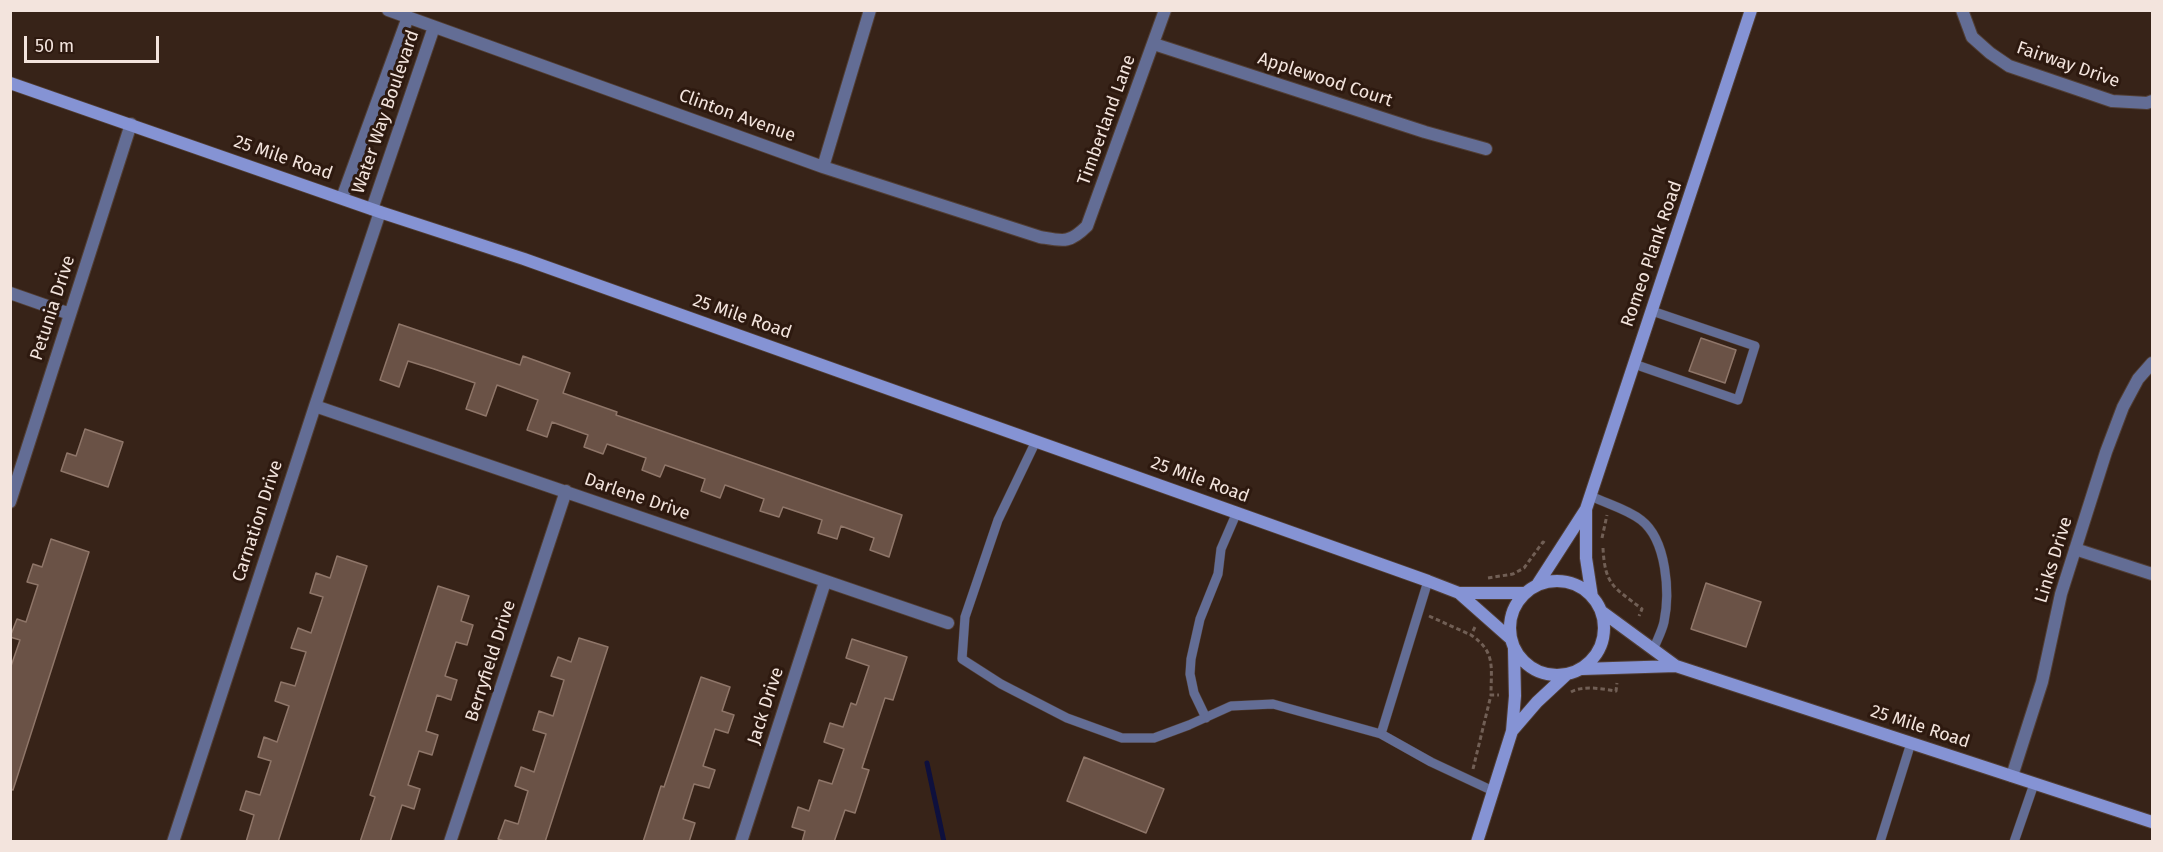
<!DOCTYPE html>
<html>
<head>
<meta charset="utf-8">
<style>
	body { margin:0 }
	#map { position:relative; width:2163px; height:852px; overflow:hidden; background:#372318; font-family:"Fira Sans",sans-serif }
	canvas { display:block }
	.frame { position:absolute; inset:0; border:12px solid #f3e4dd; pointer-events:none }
	.scale { position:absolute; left:24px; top:36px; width:135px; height:27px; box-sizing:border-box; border:3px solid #f3e4dd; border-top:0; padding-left:8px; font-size:18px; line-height:21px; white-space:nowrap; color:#f3e4dd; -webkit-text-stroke:4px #2d190f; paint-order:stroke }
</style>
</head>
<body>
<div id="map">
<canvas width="2163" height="852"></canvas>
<div class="frame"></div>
<div class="scale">50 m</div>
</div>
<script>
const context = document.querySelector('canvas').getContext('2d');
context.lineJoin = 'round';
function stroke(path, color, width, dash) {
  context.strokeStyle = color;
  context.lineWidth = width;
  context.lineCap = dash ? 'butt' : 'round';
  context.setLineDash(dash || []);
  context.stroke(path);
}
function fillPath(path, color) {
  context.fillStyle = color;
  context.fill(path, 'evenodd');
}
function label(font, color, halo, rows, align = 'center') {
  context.font = font + ' "Fira Sans",sans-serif';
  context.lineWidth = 6;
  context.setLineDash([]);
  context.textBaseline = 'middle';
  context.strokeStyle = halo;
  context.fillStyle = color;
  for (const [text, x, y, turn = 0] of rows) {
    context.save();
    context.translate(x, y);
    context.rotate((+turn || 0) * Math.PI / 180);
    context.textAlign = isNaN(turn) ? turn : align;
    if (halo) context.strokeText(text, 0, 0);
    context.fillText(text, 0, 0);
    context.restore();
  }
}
const stream = new Path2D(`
	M927,763L944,842`);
const building = new Path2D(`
	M399,324L520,365L523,356L570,373L563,393L617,412L616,415L902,515L889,557L870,550L874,538L841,526L837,539L818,533L822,520L783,507L779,517L760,511L764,499L725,485L720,498L701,491L705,479L665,465L660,477L642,470L646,458L607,444L603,454L584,447L588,435L552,422L547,437L527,430L538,400L497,385L486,416L466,409L475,383L434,369L408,361L399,387L380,380Z
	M1701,338L1736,350L1725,383L1689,371Z
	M85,429L123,442L108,487L61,471L67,453L76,456Z
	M51,539L89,552L13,790L10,789V669L20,640L10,637L17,619L26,622L38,585L27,582L33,564L42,567Z
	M337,556L367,566L301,771L278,842H246L254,815L240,810L246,791L260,795L271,761L258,757L264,737L277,742L289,706L275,701L281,682L295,686L306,652L291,648L298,628L311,633L323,597L310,593L316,573L330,578Z
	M1706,583L1761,602L1746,647L1691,629Z
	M438,586L469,596L461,621L473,625L467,645L456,642L445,676L457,680L451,700L437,695L426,731L438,735L432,755L419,751L408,785L420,789L414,809L402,805L390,842H360L375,797L370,795Z
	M579,638L608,647L545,842H507L498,839L505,820L518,824L528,791L515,786L521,767L534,772L546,734L533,730L539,711L553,716L564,680L551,676L558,657L571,662Z
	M852,639L907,657L893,700L885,698L862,768L869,770L855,813L845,810L834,842H802L805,831L792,827L798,807L809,811L819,780L832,784L844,749L824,742L830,723L843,727L851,703L856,705L869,666L846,658Z
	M701,677L730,687L722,711L734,715L728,733L715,729L703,766L715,770L709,788L694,784L683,819L695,823L689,842H643L661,786L664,787Z
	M1084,757L1164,789L1146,833L1067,801Z`);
const path = new Path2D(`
	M1602,538L1607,515
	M1603,548C1605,586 1614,587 1642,609L1639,616
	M1488,578L1513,574L1524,568L1543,542L1546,544
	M1429,616L1471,635
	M1475,627L1471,635C1496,652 1491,667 1491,695H1499
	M1571,692C1584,685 1602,689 1616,691L1617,683
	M1473,769L1491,695`);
const lane = new Path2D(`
	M1634,364L1738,400L1755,346L1652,311
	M1036,441L998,520L965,617L962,659L1001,684L1067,718L1122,738H1154L1189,725L1231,706L1273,704L1381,734L1431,762L1493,791
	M1591,496C1607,504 1627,509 1641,520C1667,540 1670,593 1664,622C1662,631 1657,640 1654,648
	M1206,718L1194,693L1190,674L1191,659L1200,619L1218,574L1221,549L1237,512
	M1381,734L1428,581
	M1880,842L1911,743
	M2014,842L2034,784`);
const street = new Path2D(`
	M388,10L823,167L1040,237C1063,241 1069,244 1087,226L1165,10
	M1962,10L1972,37L1990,53L2009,66L2112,101L2147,103L2152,101
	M1154,44L1425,132L1486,149
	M823,167L870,10
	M342,198L408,17
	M372,209L434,27
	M10,293L70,314
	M315,406L948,623
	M10,502L131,124
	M2075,549L2152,574
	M2012,776L2042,682L2061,594L2106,452L2123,407L2138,379L2152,363
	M173,842L315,406L380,212
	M450,842L566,491
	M741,842L825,582`);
const secondary = new Path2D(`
	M10,83L380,212L524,259L1428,581L1459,593L1511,639
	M1586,510V558L1592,597
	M1510 628a47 47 0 1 1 94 0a47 47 0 1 1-94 0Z
	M1537,585L1586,509L1751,10
	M1459,593H1525
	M1601,611L1676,666
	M1582,669L1676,666L2152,822
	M1512,731L1537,702L1566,675
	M1477,842L1512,731L1515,696L1514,649`);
const streetNames = [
	["Fairway Drive",2068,65,19],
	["Applewood Court",1325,80,18],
	["Water Way Boulevard",386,112,-71],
	["Clinton Avenue",737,116,20],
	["Timberland Lane",1107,120,-70],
	["25 Mile Road",283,158,19],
	["Romeo Plank Road",1652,254,-71],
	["Petunia Drive",53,308,-72],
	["25 Mile Road",742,317,19],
	["25 Mile Road",1200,480,20],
	["Darlene Drive",637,497,19],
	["Carnation Drive",258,521,-72],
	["Links Drive",2054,560,-73],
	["Berryfield Drive",491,661,-72],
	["Jack Drive",766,706,-72],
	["25 Mile Road",1920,727,18]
];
stroke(stream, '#0e103d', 5);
fillPath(building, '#6a5246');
stroke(building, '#8f7669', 1.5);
stroke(lane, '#513e34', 10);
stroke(street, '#513e34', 14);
stroke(secondary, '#513e34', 14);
stroke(path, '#715f55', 3, [4.5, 3]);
stroke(lane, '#636d95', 9);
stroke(street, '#636d95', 12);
stroke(secondary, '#8593d4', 12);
label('18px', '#f3e4dd', '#2d190f', streetNames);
</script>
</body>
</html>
